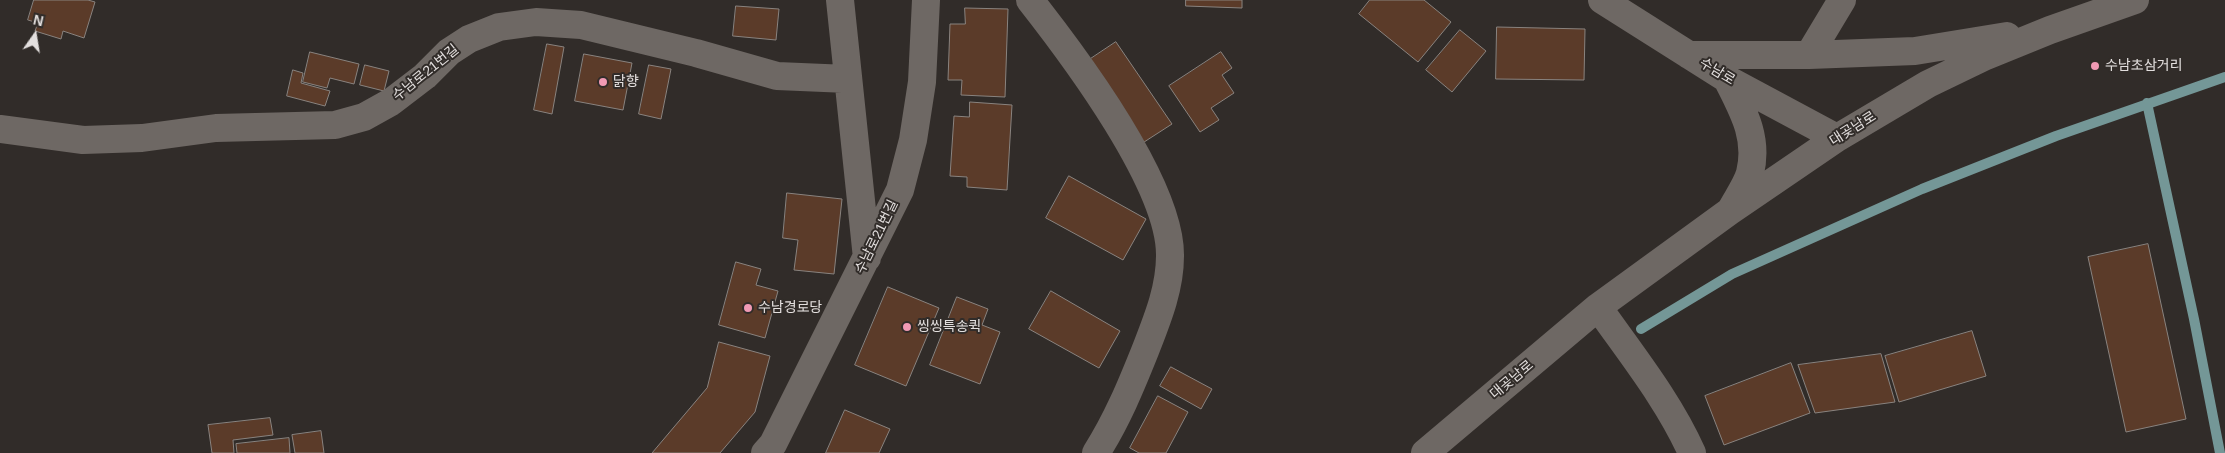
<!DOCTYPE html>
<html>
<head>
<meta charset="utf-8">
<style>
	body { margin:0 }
	#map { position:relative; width:2225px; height:453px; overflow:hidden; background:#312c29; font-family:Helvetica,sans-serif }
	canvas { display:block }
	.north { position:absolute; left:10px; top:10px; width:50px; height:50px; -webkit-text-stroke:4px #312c29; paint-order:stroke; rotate:13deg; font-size:14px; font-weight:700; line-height:20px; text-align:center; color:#e3dfde }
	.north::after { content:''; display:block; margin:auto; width:18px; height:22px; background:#e3dfde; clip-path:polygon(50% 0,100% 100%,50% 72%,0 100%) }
</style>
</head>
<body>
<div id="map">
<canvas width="2225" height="453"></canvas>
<div class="north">N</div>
</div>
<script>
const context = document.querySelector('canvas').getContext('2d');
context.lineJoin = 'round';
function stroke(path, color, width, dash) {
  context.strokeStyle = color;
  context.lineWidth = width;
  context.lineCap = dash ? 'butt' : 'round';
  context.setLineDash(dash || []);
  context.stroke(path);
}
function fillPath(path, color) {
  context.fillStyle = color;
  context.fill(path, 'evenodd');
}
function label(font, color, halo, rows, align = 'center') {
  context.font = font + ' Helvetica,"Noto Sans KR",sans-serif';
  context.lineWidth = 4;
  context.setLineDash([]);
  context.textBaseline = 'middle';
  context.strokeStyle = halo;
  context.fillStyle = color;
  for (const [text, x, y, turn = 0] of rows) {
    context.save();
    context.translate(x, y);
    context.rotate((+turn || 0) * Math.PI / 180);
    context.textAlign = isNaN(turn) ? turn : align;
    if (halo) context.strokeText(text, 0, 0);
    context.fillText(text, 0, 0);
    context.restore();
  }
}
const stream = new Path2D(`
	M2147,103L2194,319L2220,453
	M1641,329L1732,274L1922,189L2056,136L2225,77`);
const building = new Path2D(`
	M34,0H88L95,2L84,38L63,31L61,39L35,31L38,23L28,20Z
	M1186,0H1242V8L1186,6Z
	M1370,0H1424L1451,22L1418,62L1359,14Z
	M736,6L779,9L776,40L733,36Z
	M965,8L1008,9L1005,97L961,95L962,80H948L950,24H965Z
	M1497,27L1585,29L1584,80L1496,79Z
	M1460,30L1486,51L1452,92L1426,70Z
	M1116,42L1172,124L1141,144L1086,62Z
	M547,44L564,47L552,114L534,110Z
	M310,52L359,64L354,84L330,78L327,88L303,82Z
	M1221,52L1232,68L1222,75L1234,93L1211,108L1219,120L1200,132L1169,86Z
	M584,54L632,63L623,110L575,101Z
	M365,65L389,71L384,91L360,85Z
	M649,65L671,69L661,119L639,114Z
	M293,70L303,73L301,83L330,91L325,106L287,96Z
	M970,102L1012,105L1007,190L967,187V177L950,176L954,116L969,117Z
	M1069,176L1146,219L1123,260L1046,218Z
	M787,193L842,199L834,274L794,270L798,240L783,238Z
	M2148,244L2186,419L2126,432L2088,257Z
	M736,262L761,269L756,285L778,291L765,338L719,325Z
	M888,287L939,308L906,386L855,365Z
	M1051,291L1120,331L1099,368L1029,329Z
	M957,297L988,309L982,325L1000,332L980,384L930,365Z
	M1972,331L1986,376L1899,402L1885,356Z
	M719,342L770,356L755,412L720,453H652L707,388Z
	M1881,354L1895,402L1815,413L1798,365Z
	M1791,363L1810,413L1724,445L1705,396Z
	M1171,367L1212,389L1201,409L1160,386Z
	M1158,396L1188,412L1166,453H1139L1130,448Z
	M845,410L890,429L879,453H826Z
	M270,418L273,435L233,440L234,453H212L208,425Z
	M321,431L324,453H295L292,435Z
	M289,438L290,453H237L236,444Z`);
const minor = new Path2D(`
	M840,0L867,258
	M1030,0C1074,56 1171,185 1170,256C1170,289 1157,320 1145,351C1131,386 1117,420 1096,453
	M1602,0L1727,79L1837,138
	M1689,55H1809L1915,51L2007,36
	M1809,55L1842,0
	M1727,79C1742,109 1759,137 1750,173C1747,184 1738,197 1732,208
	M0,129L83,140L142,138L216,128L335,125L364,117L391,102L425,76L449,52L469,39L499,27L536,22L581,25L696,53L777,76L848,79
	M1598,307C1631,354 1669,401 1692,453
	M765,453L773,444L900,190L913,140L922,82L926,0
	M1425,453L1598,307L1730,211L1837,138L1928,84L1986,56L2050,30L2135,0`);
const markers = [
	[2095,66,5,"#f19ab4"],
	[603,82,5,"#f19ab4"],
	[748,308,5,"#f19ab4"],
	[907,327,5,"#f19ab4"]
];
const poiNames = [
	["수남초삼거리",2105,66],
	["닭향",613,82],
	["수남경로당",758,308],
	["씽씽특송퀵",917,327]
];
const streetNames = [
	["수남로",1717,72,31],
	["수남로21번길",426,73,-39],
	["대곶남로",1853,129,-32],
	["수남로21번길",877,237,-64],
	["대곶남로",1512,380,-40]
];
stroke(stream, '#749797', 10);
fillPath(building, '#5b3b29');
stroke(building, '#89837f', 1);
stroke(minor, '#6e6864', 28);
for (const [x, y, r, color] of markers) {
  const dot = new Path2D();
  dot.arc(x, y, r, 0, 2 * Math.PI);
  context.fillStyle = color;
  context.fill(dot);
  stroke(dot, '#312c29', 2);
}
label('14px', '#e3dfde', '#312c29', poiNames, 'left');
label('14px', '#e3dfde', '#312c29', streetNames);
</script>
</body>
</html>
